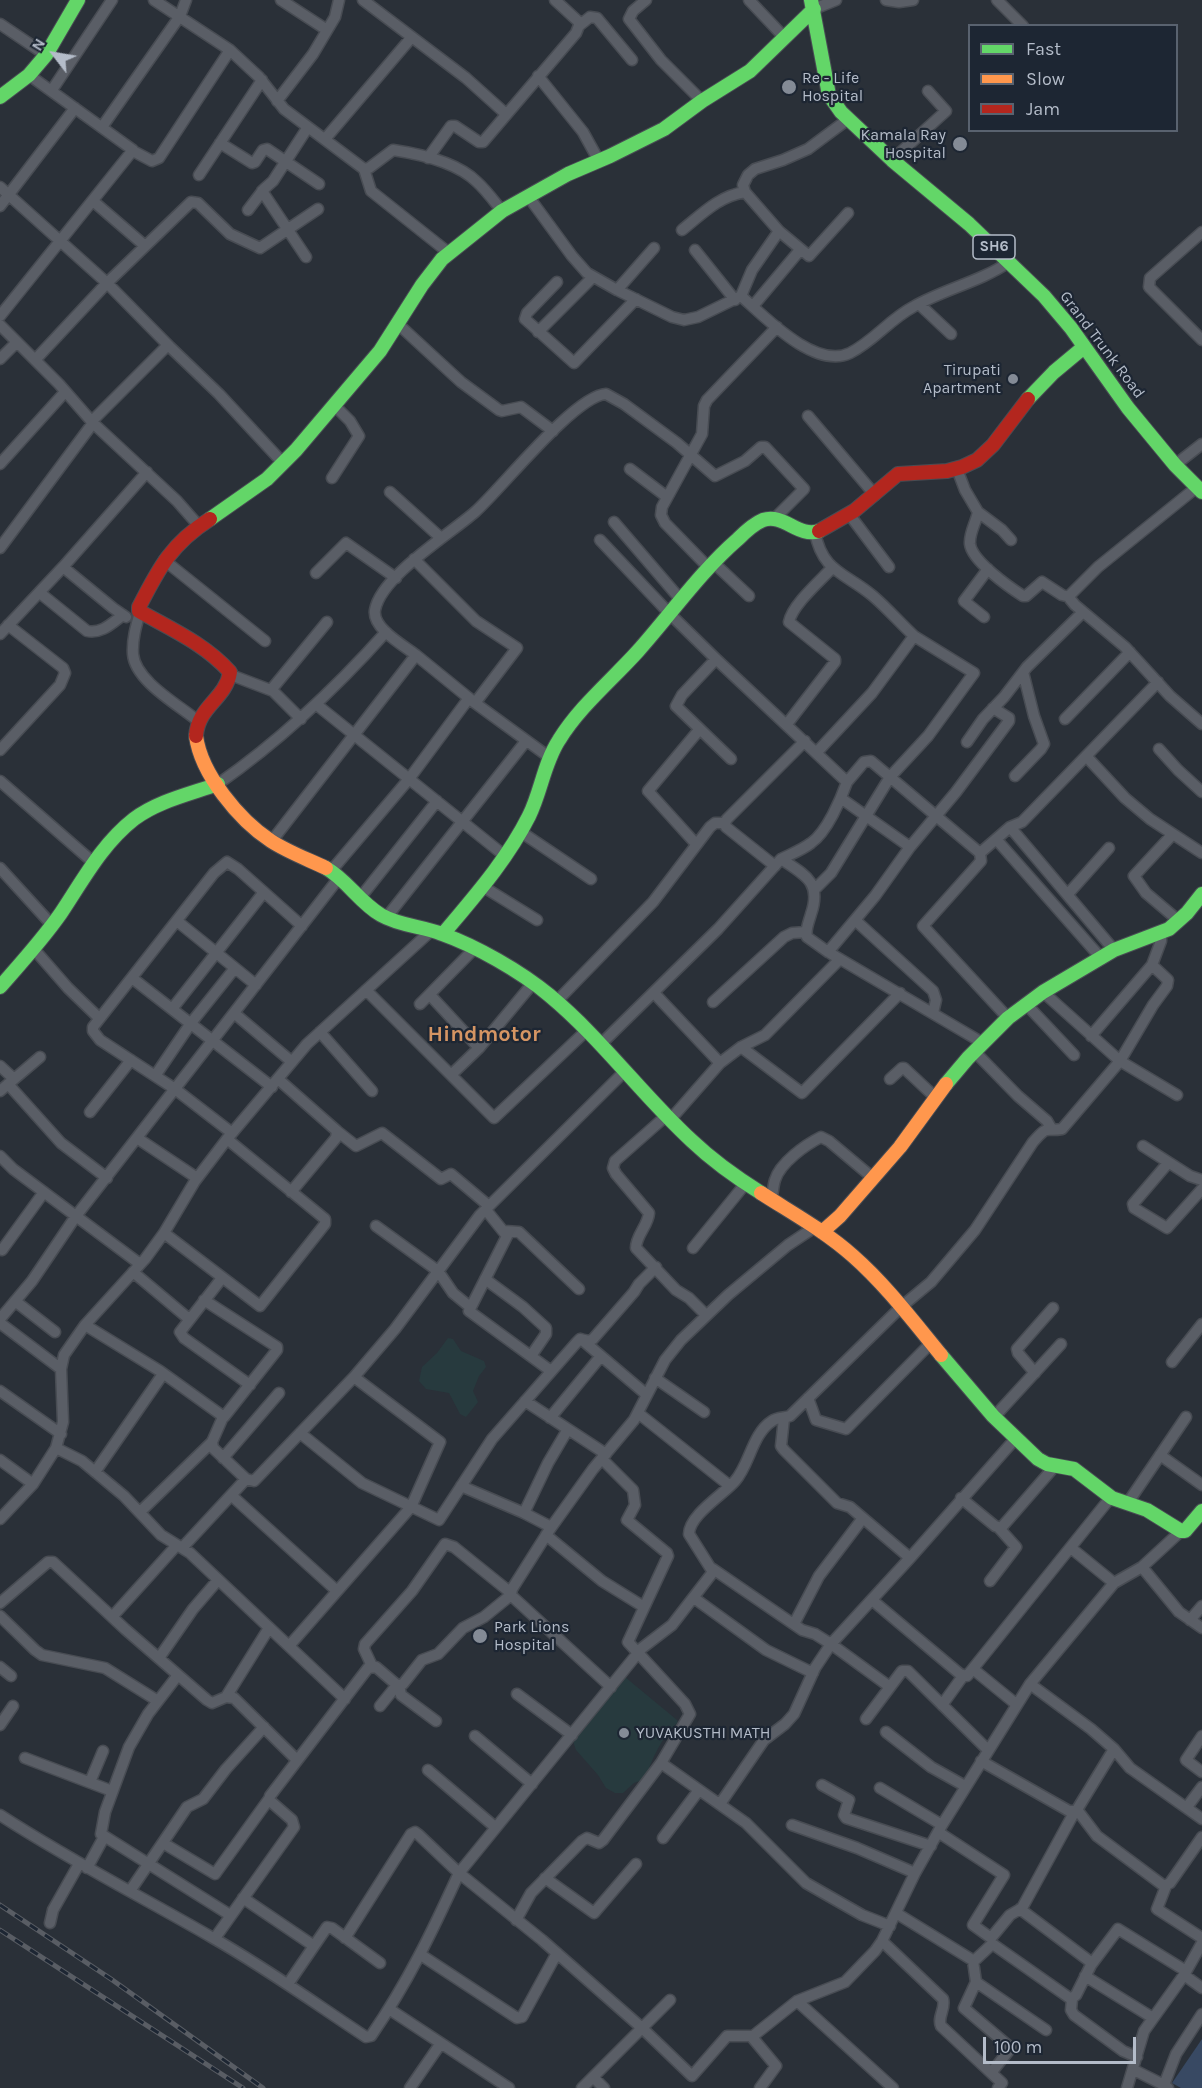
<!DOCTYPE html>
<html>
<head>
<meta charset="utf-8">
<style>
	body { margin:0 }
	#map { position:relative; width:1202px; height:2088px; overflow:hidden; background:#2a3038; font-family:Karla,sans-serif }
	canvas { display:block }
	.legend { position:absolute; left:968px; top:24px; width:210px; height:108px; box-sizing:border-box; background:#1d2633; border:2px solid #59626f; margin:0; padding:8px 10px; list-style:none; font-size:18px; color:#b4bcc9 }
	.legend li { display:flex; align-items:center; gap:12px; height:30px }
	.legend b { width:30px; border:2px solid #59626f }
	.north { position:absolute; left:24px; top:24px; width:60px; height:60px; -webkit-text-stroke:4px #1d2633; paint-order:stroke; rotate:301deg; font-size:16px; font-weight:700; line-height:24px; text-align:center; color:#b4bcc9 }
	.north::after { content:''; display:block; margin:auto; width:21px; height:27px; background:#b4bcc9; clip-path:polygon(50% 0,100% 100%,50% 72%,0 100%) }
	.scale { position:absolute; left:983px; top:2037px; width:153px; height:27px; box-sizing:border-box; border:3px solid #b4bcc9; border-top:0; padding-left:8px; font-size:18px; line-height:21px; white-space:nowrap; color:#b4bcc9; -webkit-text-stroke:4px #1d2633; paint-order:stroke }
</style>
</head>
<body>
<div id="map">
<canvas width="1202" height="2088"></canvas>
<ul class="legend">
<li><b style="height:8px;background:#63d668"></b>Fast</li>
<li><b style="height:8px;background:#ff974d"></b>Slow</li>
<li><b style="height:8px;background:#b3261e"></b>Jam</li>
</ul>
<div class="north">N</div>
<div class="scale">100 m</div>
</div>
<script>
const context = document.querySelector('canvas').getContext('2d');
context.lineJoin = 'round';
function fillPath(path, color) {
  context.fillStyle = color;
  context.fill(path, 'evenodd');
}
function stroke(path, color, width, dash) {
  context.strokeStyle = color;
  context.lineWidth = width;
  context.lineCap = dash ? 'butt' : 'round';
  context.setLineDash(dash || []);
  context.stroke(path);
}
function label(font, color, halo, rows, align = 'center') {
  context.font = font + ' Karla,sans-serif';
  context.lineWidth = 4.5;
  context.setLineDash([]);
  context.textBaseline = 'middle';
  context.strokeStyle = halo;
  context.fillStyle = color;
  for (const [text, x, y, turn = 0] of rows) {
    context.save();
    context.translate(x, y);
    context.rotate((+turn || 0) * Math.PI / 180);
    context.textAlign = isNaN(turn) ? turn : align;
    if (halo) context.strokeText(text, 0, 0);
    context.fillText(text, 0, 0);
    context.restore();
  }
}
const green = new Path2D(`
	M448,1338L453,1339L461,1351L484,1361L486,1367L479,1376L473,1391L478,1402L466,1417L460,1414L449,1393L426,1389L419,1381L422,1367L437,1353Z
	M625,1677L677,1720L678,1722C662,1736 652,1759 645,1779L634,1783L623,1793H615L606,1788L598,1775L576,1750L573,1741Z`);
const water = new Path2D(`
	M1202,2039V2088H1181L1172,2083Z`);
const street = new Path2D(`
	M154,0L230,50L259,77L284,109L364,169L369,168L393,150C420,154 457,162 477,182C486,190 494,201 502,211
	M281,0L327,30
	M363,0L466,78L506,114
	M646,0L633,11L629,19L661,60L702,101
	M749,0L784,37
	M886,0L899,2L913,0
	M997,0L1023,26
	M814,9L836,0
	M0,24L46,55
	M580,25L590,17L597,18L632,60
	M538,76L583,132L599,161
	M52,90L112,0
	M277,101L313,54L335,17L339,0
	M102,127L180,16L186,0
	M325,139L411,38
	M220,143L252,163L255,162L263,150L267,149L319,184
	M133,151L152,161L159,158L230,50
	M428,158L451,126H455L479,142H483L576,33L580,23L555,0
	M892,160L946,111L928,91
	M364,169L371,191L449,253
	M199,175L262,80
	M0,187L107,283L170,347L219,394L283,463
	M262,191L306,257
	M528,196L572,256L587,273L617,290L672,317L684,320L698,317L741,296L752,270L779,231L745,192L743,185L748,175L755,169L783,160L808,149L847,120
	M93,201L144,245
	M0,206L75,108
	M248,210L264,189L273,181L308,127
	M682,230C702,214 719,196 745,192
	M779,231L809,256L848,213
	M1202,232L1150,278L1149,287L1202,340
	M695,250L735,300
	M557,282L527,313L525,319L574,363L636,299
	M617,290L654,248
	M741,296C765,317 815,370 850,353C874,341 890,319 913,307C944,289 980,282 1009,262
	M919,304L951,334
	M753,306L800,250
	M0,316L133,150L29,75
	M398,324L461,382L499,410L502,411L521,407L553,431
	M0,325L59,384L93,423L177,501L199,526
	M538,332L593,277
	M0,359L17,342
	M35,360L107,283L191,202L198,203L230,234L260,248L318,209
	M808,416L875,495
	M92,421L168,345
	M0,464L65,392
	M1175,465L1202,444
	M630,469L667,497
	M957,469L965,490L978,512C976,523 969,533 970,544C972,561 1009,587 1023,596H1026L1042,582L1062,595L1070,597
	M332,478L359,436L350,421L334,405
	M1197,487L1098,567L1070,595V599L1075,605L1125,647L1170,696L1202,724
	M390,492L441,538
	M978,512L1002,530L1011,540
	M849,514L889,567
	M614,522L681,600
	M815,532C822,572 846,573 873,596C887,608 900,623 914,636
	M600,540L669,613L716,659L847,782C841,799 827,832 811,843C802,850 791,854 781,859C805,875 822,882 811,914C809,922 805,929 807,937L828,952L983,1043
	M0,548L93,423
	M414,559L476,621L517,648L475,703
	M164,560L265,641
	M714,563L749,596
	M63,567L113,608L126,617
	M709,568L665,523L661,515L662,507L702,434L704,406L707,400L777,327
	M316,573L346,543L396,578
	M40,593L87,631C102,634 112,623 123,615
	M140,612C136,626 132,640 133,654C135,681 179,705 198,721
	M984,617L964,601L988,569
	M0,634L63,567L147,472
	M416,655L475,703L549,757
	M716,659L682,695L676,706L731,759
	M231,675L273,691L301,719
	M271,690L327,622
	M317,705L505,856
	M1065,719L1130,652
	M787,724L835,662V659L789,622C792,605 820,581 832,568
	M967,742L983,719L1004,697L1027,667L1083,612
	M1159,749L1178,770L1202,792
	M0,750L60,685L65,673L63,668L8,625
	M1086,756L1125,798L1150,819L1202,853
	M1015,776L1041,749L1044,744L1034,716L1023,672
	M0,781L94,863
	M847,782L864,762L871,761L980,853L1010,827L1022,822L1158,682
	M218,784C281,740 335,689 386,632
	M842,799L910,847
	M1010,827L1114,950
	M521,832L591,879
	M1172,835L1134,876L1146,893L1179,921
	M996,839L1101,958
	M271,842L416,655C403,645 372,628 375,610C381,576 450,534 475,512C502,488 574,396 606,394L624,404L677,443L715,476L745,461L761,447H765L804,489L775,518
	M696,844L648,791L699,730
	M980,853L981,861L923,926L1008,1018
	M775,866L726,827L725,823L727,819L805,741
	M0,868L52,925
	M331,871L409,779L469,698
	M482,886L537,920
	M815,889L831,873L890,777L928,736L974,673L914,636L872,693L817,752
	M1068,894L1109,848
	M360,898L437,801
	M386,918L526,741
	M855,920L933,991L936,1000L933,1013
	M177,921L256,985
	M33,948L68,988L99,1018
	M828,952L875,896L910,847L956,792L1009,721V718L993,708
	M132,978L272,1087
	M366,990L494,1118L586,1031
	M1043,992L1120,1061L1177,1095
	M654,993L720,1063
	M430,995L479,1048
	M556,1002L653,902L710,827L715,823H725
	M713,1002L784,937L792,933L806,932
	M420,1004L473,950
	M1026,1004L1074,1055
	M172,1009L264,892
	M234,1013L292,1062
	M320,1032L372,1091
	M1091,1036L1152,965
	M601,1044L718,929L781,859
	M741,1047L802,1093L900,993
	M974,1051L1018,1096L1047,1121L1051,1128
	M0,1066L14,1079
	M451,1075L479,1048L533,983
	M155,1076L191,1023L235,968
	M278,1079L337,1131L336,1138L291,1192
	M890,1079L902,1068H904L935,1097
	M8,1084L61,1143L107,1178
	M0,1091L40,1057
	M90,1112L131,1060
	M666,1116L615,1161L613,1168L616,1174L649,1213C648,1226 636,1235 636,1248L676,1290L689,1298L706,1315
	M670,1120L720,1063L741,1047L765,1035L840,959
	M337,1131L356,1146L382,1133L441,1179L451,1174L489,1206
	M232,1133L175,1089L100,1040L93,1031V1027L214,873L227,862L238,869L302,926
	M137,1138L197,1178
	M1143,1146L1190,1176L1202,1180
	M0,1156L13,1169L140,1264
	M1168,1163L1133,1204L1134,1208L1167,1228L1202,1189
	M771,1200C773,1194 773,1186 775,1180C780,1163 805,1145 821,1137L829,1141L873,1178
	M486,1210L507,1236L469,1311L551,1371
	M376,1226L438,1271L453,1293L470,1307
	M505,1231L519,1232L579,1289
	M164,1233L260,1306L325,1224V1219L227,1139
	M693,1248L746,1183
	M2,1250L44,1192
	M133,1272L189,1319
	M222,1278L180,1332L184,1338L250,1385
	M485,1279L523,1307L546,1328V1334L531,1356
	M15,1301L55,1332
	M0,1319L32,1281L76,1216L338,879
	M0,1323L61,1369
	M85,1325L160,1371L224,1417L277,1350V1347L204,1300
	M581,1339L647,1395
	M1172,1362L1202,1324
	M1035,1373L1018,1353L1017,1349L1053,1308
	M655,1378L704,1412
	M0,1391L61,1434
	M808,1398L816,1420L846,1429L931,1343
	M525,1401L606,1454
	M638,1413L730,1486
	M995,1416L1061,1344
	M223,1417L212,1442L213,1448L246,1479L254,1481L354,1377
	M550,1418L601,1356
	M784,1418L781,1446L784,1450L837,1503L850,1507L910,1558
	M300,1433L362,1483L439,1520L492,1439L577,1342L580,1339L589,1341L593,1339L634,1292L639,1284L656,1267
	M56,1448L82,1461L124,1496L161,1535L190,1553L345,1699
	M1160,1455L1202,1485
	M223,1458L279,1393
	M0,1460L33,1484
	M95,1472L163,1374
	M461,1486L524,1513L551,1527
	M231,1495L337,1591
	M961,1498L995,1526L1001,1528L1055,1466
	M1127,1504L1186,1417
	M140,1512L212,1442
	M524,1513L548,1463L568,1429
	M0,1519L33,1484L56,1448L63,1422L61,1369L64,1355L85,1325L145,1259L164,1233L195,1181L227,1139L307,1044L432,930
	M546,1535L602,1581L644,1607
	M182,1548L246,1479
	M1071,1548L1114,1583
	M1142,1567L1179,1612L1202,1628
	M713,1569L802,1630L815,1634L831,1644L890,1687
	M990,1581L1016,1547L999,1528
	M694,1598L766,1650L813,1673
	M872,1600L960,1674L967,1676L1111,1497
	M0,1603L48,1562H53L125,1629L207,1700L212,1703L226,1697L234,1698L297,1760
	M0,1616L35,1650L42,1655L105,1668L158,1701
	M112,1617L177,1545
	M1190,1620L1202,1606
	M794,1624L819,1576L863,1518
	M289,1646L411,1507L440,1442L354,1377L395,1329L480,1215L625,1071
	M159,1658L193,1609L218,1580
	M372,1666L364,1649L365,1644L412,1591L445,1544L454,1547L511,1593
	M0,1667L11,1676
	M973,1669L1016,1704
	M178,1675L148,1714L129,1747L105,1812L101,1834L230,1915
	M1030,1684L1091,1729L1114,1749L1130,1768L1202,1819
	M399,1685L401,1695L436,1721
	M611,1687L514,1598L511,1595L512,1589L550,1529L593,1469L634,1420L665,1360L681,1340L728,1295L788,1245L815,1227
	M517,1694L572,1735
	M226,1697L269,1628
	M942,1705L963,1676
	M380,1706L397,1685
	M866,1719L902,1671H908L988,1750
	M0,1725L13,1706
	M886,1732L931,1767L965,1786
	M475,1736L532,1784
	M1202,1736L1186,1760L1202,1772
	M1114,1749L1078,1808V1811L1097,1836L1164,1886L1170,1883L1202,1837
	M25,1758L112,1791
	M981,1761L1069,1811H1078
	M661,1763L746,1823L806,1883L862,1915L890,1926
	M428,1770L495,1827
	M90,1782L103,1751
	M822,1785L849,1800L844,1815L846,1818L931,1846
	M880,1788L942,1825
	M720,1804L764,1740L785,1724L794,1714L815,1668L831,1644L910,1558L1016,1438
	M1187,1807L1202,1787
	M0,1815C69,1860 142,1897 213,1938C266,1968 316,2004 366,2037L371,2036C408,1982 432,1932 459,1873L542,1940L642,2028L670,2000
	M792,1825L857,1848L915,1873
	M938,1832L1004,1875L973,1925L991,1938L1010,1915L1022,1908L1075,1811
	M663,1838L699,1790
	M163,1843L215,1874L269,1799
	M87,1868L104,1837
	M545,1878L594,1913L636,1864
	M1166,1886L1157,1909L1202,1938
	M130,1891L187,1807L203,1799L226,1769L264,1727
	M243,1898L314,1946
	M1020,1909L1092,1963
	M896,1913L974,1961L990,1946L994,1945L1071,1999L1076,1995L1091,1965L1118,1929L1186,1971
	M516,1920L531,1893L582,1841L587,1838L599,1843L603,1840L661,1763L690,1714L685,1704L628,1642L668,1556L667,1553L627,1520L635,1505L633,1490L602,1459
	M50,1923L53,1910L79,1864
	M215,1938L294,1827L292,1820L269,1800L270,1796L368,1668L376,1667L397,1685L403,1684L422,1660L438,1654L463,1628L484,1617L511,1595
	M345,1938L411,1834L415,1832L419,1835L459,1873L642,1648L672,1625L713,1572L689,1534C689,1515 724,1494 735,1481C750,1464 752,1434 772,1421C777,1417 785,1418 790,1416L901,1307L931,1282L975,1230L1033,1142C1049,1124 1044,1132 1062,1129L1120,1061L1153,1005L1167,986L1168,980L1152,965L1161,941V932
	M882,1941L943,1999C946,2009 937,2017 941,2026L1002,2083L998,2088
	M421,1955L517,2018L522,2017L557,1953
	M973,1961L976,1982L964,2008L1011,2048L991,2073
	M1184,1975L1202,1988
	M1085,1976L1153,2018
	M976,1982L1046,2030
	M288,1984L327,1927L332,1928L380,1963
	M1072,1999L1071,2010L1074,2015L1123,2051L1137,2057
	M797,2001L893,2088
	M389,2009L509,2088
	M751,2036L776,2066L760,2088
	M1134,2070L1164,2085
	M593,2077L604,2088
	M410,2088L441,2043
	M582,2088L642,2028L692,2076L727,2036H753L797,2001L845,1982L875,1951L882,1941L915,1873L942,1825L1030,1684L1114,1583L1142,1567L1181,1531
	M1127,2088L1144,2031L1184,1975L1202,1943
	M1168,2088L1164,2085L1176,2054L1202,2014`);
const fast = new Path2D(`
	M811,0L829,95L841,112L892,160L969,224L1044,296L1071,328L1128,408L1175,465L1202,492
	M0,97L29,75L46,55L78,0
	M1028,399L1054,372L1084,347
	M210,519L267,479L296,450L380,351L422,285L442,259L502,211L568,174L610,156L664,129L702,101L750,71L814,9
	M326,868C347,880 360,903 381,915C400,926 422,926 442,934C476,946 520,971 549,995C602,1039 642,1095 692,1141C713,1161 737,1178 761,1193
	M443,934C474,897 507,860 529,816C541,792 544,763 559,740C580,706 611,681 638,651C671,614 700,572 738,539C745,532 753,524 763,520C784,513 798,538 819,531
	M0,987C21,963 43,939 61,913C83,880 102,844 134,819C158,801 190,794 218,784
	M946,1084L968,1058L1008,1018L1043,992L1114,950L1169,929L1187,913L1202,894
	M941,1355L993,1416L1038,1459L1047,1464L1074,1469L1112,1498L1147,1510L1181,1531H1185L1202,1511`);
const slow = new Path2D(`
	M196,736C201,774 239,820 271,841C288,852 307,859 326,868
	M761,1193C792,1213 825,1231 853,1256C886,1285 913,1321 941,1355
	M822,1232L840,1216L900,1147L946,1084`);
const jam = new Path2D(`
	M819,531L854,511L898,474L947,471L962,467L977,460L993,445L1028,399
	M196,736C198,706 226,699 230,672C205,644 171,629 139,611V607C159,568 171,544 210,519`);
const rail = new Path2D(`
	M0,1905L111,1979L263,2088
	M0,1930L243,2088`);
const markers = [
	[789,87,8,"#848b96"],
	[960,144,8,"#848b96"],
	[1013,379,6,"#848b96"],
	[480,1636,8,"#848b96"],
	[624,1733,6,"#848b96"]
];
const shields = [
	[994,247,42]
];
const shieldNames = [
	["SH6",994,247]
];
const poiNames = [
	["Re - Life",802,78],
	["Hospital",802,96],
	["Kamala Ray",946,135,"right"],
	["Hospital",946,153,"right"],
	["Tirupati",1001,370,"right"],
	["Apartment",1001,388,"right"],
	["Park Lions",494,1627],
	["Hospital",494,1645],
	["YUVAKUSTHI MATH",636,1733]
];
const streetNames = [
	["Grand Trunk Road",1102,345,53]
];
const districtNames = [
	["Hindmotor",484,1035]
];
fillPath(green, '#273a3e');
fillPath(water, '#384963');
stroke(street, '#484c53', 13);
stroke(fast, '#484c53', 16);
stroke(slow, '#484c53', 16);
stroke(jam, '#484c53', 16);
stroke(street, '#5a5e66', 10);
stroke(fast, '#63d668', 14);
stroke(slow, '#ff974d', 14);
stroke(jam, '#b3261e', 14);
stroke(rail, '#595d64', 5);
stroke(rail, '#1d2633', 3, [9]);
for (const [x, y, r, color] of markers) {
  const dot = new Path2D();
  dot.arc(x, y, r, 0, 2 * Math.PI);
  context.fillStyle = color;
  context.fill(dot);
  stroke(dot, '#1d2633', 2);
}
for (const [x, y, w] of shields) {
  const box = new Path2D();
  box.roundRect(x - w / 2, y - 12, w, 24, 4.5);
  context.fillStyle = '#1d2633';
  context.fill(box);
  stroke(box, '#b4bcc9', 1.5);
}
label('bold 15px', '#b4bcc9', null, shieldNames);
label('16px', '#b4bcc9', '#1d2633', poiNames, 'left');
label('16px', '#b4bcc9', '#1d2633', streetNames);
label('bold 22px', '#d59563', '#1d2633', districtNames);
</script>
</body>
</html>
